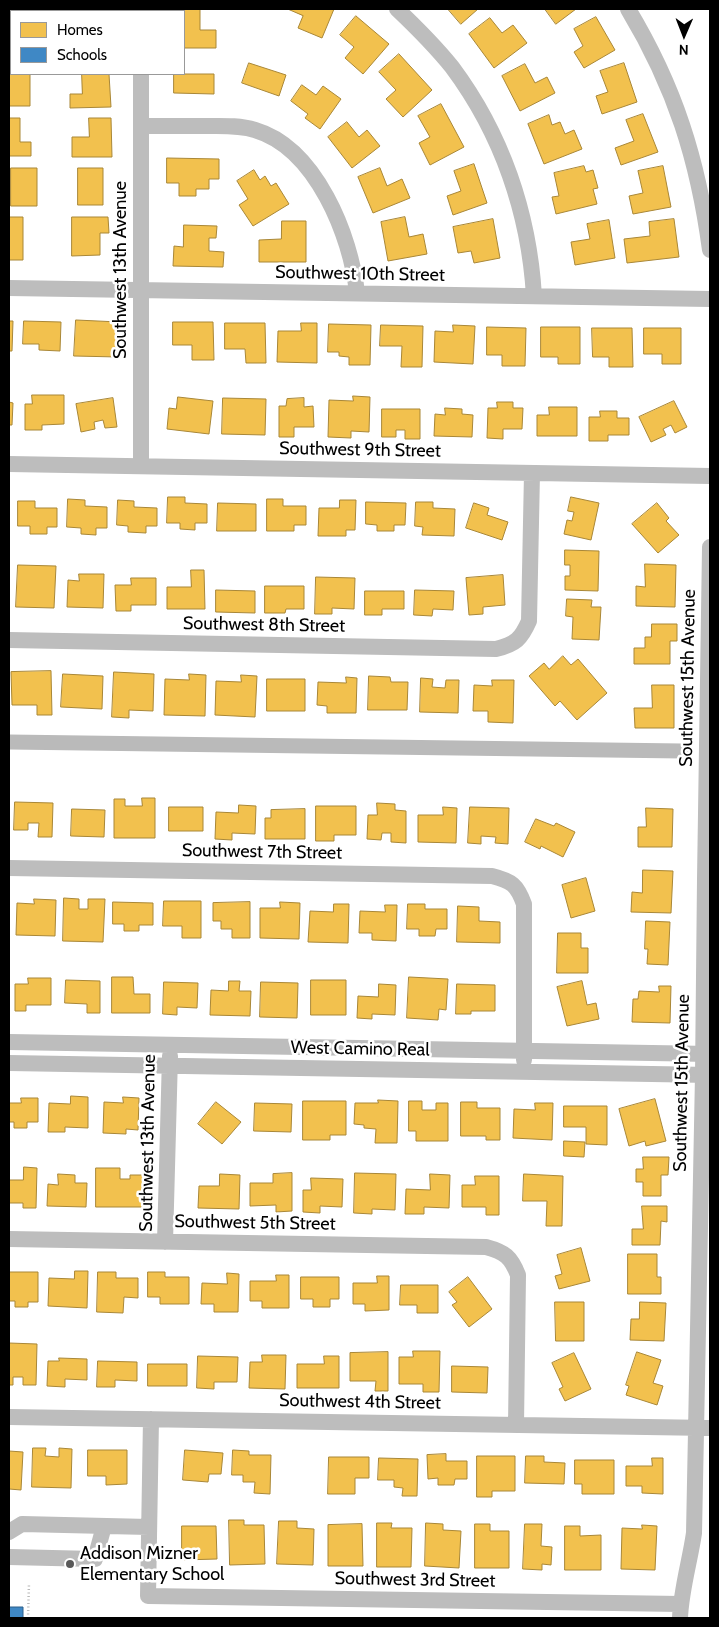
<!DOCTYPE html>
<html>
<head>
<meta charset="utf-8">
<style>
	body { margin:0 }
	#map { position:relative; width:719px; height:1627px; overflow:hidden; background:#fff; font-family:Cabin,sans-serif }
	canvas { display:block }
	.frame { position:absolute; inset:0; border:10px solid #000; pointer-events:none }
	.legend { position:absolute; left:10px; top:10px; width:175px; height:65px; box-sizing:border-box; background:#fff; border:1px solid #999; margin:0; padding:6px 9px; list-style:none; font-size:15px; color:#000 }
	.legend li { display:flex; align-items:center; gap:10px; height:25px }
	.legend b { width:25px; border:1px solid #999 }
	.north { position:absolute; left:659px; top:10px; width:50px; height:50px; -webkit-text-stroke:4px #fff; paint-order:stroke; rotate:181deg; font-size:14px; font-weight:700; line-height:20px; text-align:center; color:#000 }
	.north::after { content:''; display:block; margin:auto; width:18px; height:22px; background:#000; clip-path:polygon(50% 0,100% 100%,50% 72%,0 100%) }
</style>
</head>
<body>
<div id="map">
<canvas width="719" height="1627"></canvas>
<div class="frame"></div>
<ul class="legend">
<li><b style="height:14px;background:#f2c14e"></b>Homes</li>
<li><b style="height:14px;background:#3f88c5"></b>Schools</li>
</ul>
<div class="north">N</div>
</div>
<script>
const context = document.querySelector('canvas').getContext('2d');
context.lineJoin = 'round';
function fillPath(path, color) {
  context.fillStyle = color;
  context.fill(path, 'evenodd');
}
function stroke(path, color, width, dash) {
  context.strokeStyle = color;
  context.lineWidth = width;
  context.lineCap = dash ? 'butt' : 'round';
  context.setLineDash(dash || []);
  context.stroke(path);
}
function label(font, color, halo, rows, align = 'center') {
  context.font = font + ' Cabin,sans-serif';
  context.lineWidth = 5;
  context.setLineDash([]);
  context.textBaseline = 'middle';
  context.strokeStyle = halo;
  context.fillStyle = color;
  for (const [text, x, y, turn = 0] of rows) {
    context.save();
    context.translate(x, y);
    context.rotate((+turn || 0) * Math.PI / 180);
    context.textAlign = isNaN(turn) ? turn : align;
    if (halo) context.strokeText(text, 0, 0);
    context.fillText(text, 0, 0);
    context.restore();
  }
}
const homes = new Path2D(`
	M174,9H200V30H216V48H184V11H174Z
	M288,9H334L322,38L298,28L303,16Z
	M448,9H478L461,24Z
	M545,9H576L556,24Z
	M356,16L389,44L363,74L345,58L354,47L340,35Z
	M596,17L615,50L584,68L574,52L583,46L574,29Z
	M490,18L502,33L513,25L527,43L494,68L469,34Z
	M9,19H11V58H9Z
	M399,54L432,90L403,117L386,99L396,90L379,72Z
	M249,63L286,75L279,96L242,83Z
	M624,63L637,102L602,114L596,96L608,92L600,71Z
	M525,64L535,83L547,77L555,93L520,111L502,76Z
	M9,69H11V74H30V106H9Z
	M82,74H109L111,107L70,108V94H82Z
	M174,74H214V94L174,93Z
	M302,85L316,95L323,86L341,99L320,129L305,118L308,114L291,101Z
	M441,104L464,147L430,165L419,143L430,137L418,116Z
	M643,114L658,152L621,165L615,148L634,141L626,120Z
	M549,115L552,125L560,122L565,134L574,130L582,149L544,164L528,124Z
	M9,118H20V142H31V156H9Z
	M89,118H111L112,157H72V137H89Z
	M347,122L359,137L367,130L380,146L352,168L328,137Z
	M167,158L219,159V179H209V189H196V196H179V183H167Z
	M474,164L487,203L453,215L447,196L461,191L454,171Z
	M584,166L586,172L593,170L598,188L593,189L597,204L556,214L552,197L559,196L554,173Z
	M663,166L671,207L633,214L629,196L643,193L638,171Z
	M11,168H37V206H11Z
	M78,168H103V205H78Z
	M380,168L387,186L402,179L410,198L373,213L358,177Z
	M254,170L260,180L265,176L271,186L276,183L289,204L253,226L239,205L248,199L237,181Z
	M9,217H23V260H9Z
	M72,217H108L109,233H100V255L72,256Z
	M405,217L409,237L423,234L427,254L388,261L381,222Z
	M493,219L500,258L474,263L471,251L458,253L453,227Z
	M674,219L679,257L627,263L624,239L650,236L649,222Z
	M609,220L615,258L575,265L571,242L590,239L587,224Z
	M282,221H306V262H259V240L281,239Z
	M184,225L217,226L216,238H209V251L224,252L223,267L173,266L174,246L183,247Z
	M76,320L119,322L118,357L74,356Z
	M9,321H13L12,351H9Z
	M24,321L61,322L60,351L39,350V344H23Z
	M173,322H213L214,360H192V345H173Z
	M225,323H265L266,363H246L245,349H225Z
	M301,323H317V363L277,362L278,331H301Z
	M329,324L371,325L370,365H349V357L339,356V352H328Z
	M381,325L423,326L422,367H401L402,346H380Z
	M453,325L475,326L473,364L434,362L435,331L453,332Z
	M487,327L526,328L525,366H502V355H487Z
	M541,327H580V364H558V357H541Z
	M592,328H632L633,367H609V357H593Z
	M644,328H681V364H662V354H644Z
	M32,395H64V424L42,425V430H25V404H32Z
	M353,396L370,397L369,432L351,431V438L328,437L329,400L353,401Z
	M178,397L213,401L209,434L167,429L169,408L176,409Z
	M113,398L117,427L105,428L103,420L94,422L95,429L81,432L76,404Z
	M223,398L266,399L265,435L222,434Z
	M304,398V407L313,406L314,427H294V437H279V406H286L287,399Z
	M674,401L687,427L675,433L671,425L663,429L666,435L651,442L639,417Z
	M9,402L13,403L12,425H9Z
	M497,402H513V408H523L522,429H503V439L487,438L488,408H497Z
	M549,407H577V436H537V415H549Z
	M445,408L462,409V414L473,415L472,437L434,436L435,414L445,415Z
	M382,409H420V439H405V430H396V437H382Z
	M600,411H617V418H629V435H608V441H589V417H600Z
	M168,497H185V503L207,504V523H195V530L180,529V523H167Z
	M571,497L599,503L591,540L564,534L567,520L572,521L574,512L568,511Z
	M68,499L85,500V506L107,507V528H96V535L81,534V528L67,527Z
	M267,499H283V506H306V525H294V531H267Z
	M118,500L134,501V507L157,508V526H146V533L128,532V526L117,525Z
	M340,500H356L355,530H346V536H318L319,508H339Z
	M18,501H35V508H57V527H47V534H30V526H18Z
	M366,502L406,503L405,525H394V531H377V525L366,524Z
	M416,502H433V508L455,509L454,536L422,535L423,527L415,526Z
	M218,503L256,504V531H217Z
	M474,503L489,508L487,515L508,522L502,540L466,528Z
	M657,503L669,518L666,521L679,535L658,553L632,524Z
	M565,550L599,551L598,591L565,590V576H570V565H565Z
	M645,564L676,565L675,607L636,606V586L645,587Z
	M18,565L56,566L54,608L16,607Z
	M191,570H204L205,609H167V587H191Z
	M79,574H104L103,608L67,607L68,580L79,581Z
	M503,575L505,605L483,607V614L469,615L466,578Z
	M316,577L355,578L354,609L332,608V614H315Z
	M131,578H156V605H131V611H116L115,585H131Z
	M265,586H304V609H286L285,613H265Z
	M216,590L255,591V613L216,612Z
	M415,590L454,591L453,610L433,609L432,616L414,615Z
	M365,591H404V609H382V615H365Z
	M567,599L592,600L591,607H601L599,640L572,639L573,617L566,616Z
	M652,624H677V641H670V664H634V648H645V637H651Z
	M563,656L571,665L578,659L607,693L577,720L560,701L555,706L529,676L544,663L549,669Z
	M51,671L52,715H37V705H12L11,672Z
	M114,672L154,674L153,711L129,710V718L112,717Z
	M63,674L103,676L102,709L61,707Z
	M189,674L206,675L205,716L164,715L165,679L189,680Z
	M241,675L257,676L255,717L215,715L216,681L241,682Z
	M369,676L390,677L391,682H408L407,710H368Z
	M346,677L357,678L356,713H327V706L317,705L318,682L346,683Z
	M421,678L433,679L432,687L445,688L446,680H459L458,713L420,712Z
	M267,679H305V711H267Z
	M492,680H514L513,723L488,722V711H473L474,685L492,686Z
	M652,685H674V728H635L634,708H652Z
	M142,798H155V838H114V799H125V806H142Z
	M15,802L53,803L52,837H38L39,823H28V830H14Z
	M377,803L395,804V810L406,811V843L391,842V833H382L381,840L367,839L368,815H377Z
	M239,805L256,806L255,834L232,833V840L215,839L216,812L238,813Z
	M316,806H356V835H334V841H316Z
	M169,807H203V831H169Z
	M443,807L457,808L456,843L418,842V815H443Z
	M470,807L509,808L508,844L495,843L496,837L481,836V844L468,843Z
	M646,808L673,809L672,847H638V827H646Z
	M72,809L105,810L104,837L71,836Z
	M305,809V839H265V818H271V810Z
	M536,819L554,826L556,823L575,832L563,857L541,846L540,849L525,842Z
	M643,870L673,871L671,913L631,912L632,892L642,893Z
	M586,878L595,911L571,918L562,885Z
	M64,898L79,899V909H88V899H105L103,942L63,941Z
	M34,899L56,900L55,936L16,935L17,903L34,904Z
	M164,901H201V938H182V926H163Z
	M113,902L153,903V925H139V931H124V924H113Z
	M250,902V938H232V929H221V921H213V903Z
	M280,902L300,903L299,939L260,938V908H280Z
	M334,904H349L348,943L308,942L310,911L333,912Z
	M408,904H425V909H447V929H436L435,936H419V929H407Z
	M385,905H397L396,941L372,940V933H359L360,911L385,912Z
	M458,906L479,907V921L500,922V943L457,942Z
	M646,921L670,922L668,965L647,964L648,949H645Z
	M558,933H581V948H588V973H557Z
	M112,977H133L134,994H150V1013H112Z
	M409,977L448,979L446,1010L439,1009L438,1020L407,1018Z
	M28,978H51V1005H26V1011H15V984H28Z
	M66,980L100,981V1013H87V1004L65,1003Z
	M311,980H346V1015H311Z
	M229,981H240L239,991H251L250,1016L210,1015L211,990L228,991Z
	M582,981L587,1005L596,1003L599,1019L567,1026L557,987Z
	M164,982L198,983L197,1008L177,1007V1015L163,1014Z
	M261,982L298,983L297,1018L260,1017Z
	M379,984L396,985L395,1015L372,1014V1019L357,1018L358,996L378,997Z
	M457,984L495,985V1011H471V1014H456Z
	M659,986H671L670,1023L632,1022L633,999H638L639,991L659,992Z
	M71,1096L88,1097V1128L65,1127V1132H48L49,1103L70,1104Z
	M123,1097L139,1098L138,1130L126,1129V1134L103,1133L104,1102L123,1103Z
	M21,1098H38V1122H27V1128H14V1122H9V1103H21Z
	M655,1099L666,1141L646,1146L645,1141L629,1146L619,1109Z
	M378,1100L398,1101L397,1143H375L376,1129L364,1128V1125L354,1124L355,1103H378Z
	M303,1101H346V1135H330V1140H303Z
	M409,1101H422V1110H436V1103H448V1141H416V1131H409Z
	M216,1102L241,1122L222,1144L198,1124Z
	M461,1102H477V1108H500V1140H486V1136H461Z
	M255,1103L292,1104L291,1132L254,1131Z
	M535,1103H553L552,1140L513,1138L514,1109L535,1110Z
	M564,1106H607V1145L586,1144V1127H564Z
	M564,1141L585,1142L584,1157L564,1156Z
	M643,1157H669L668,1175H661V1196H643V1182H636V1169H643Z
	M24,1167L37,1168L36,1208H23V1203H9V1180H23Z
	M96,1168H120V1179H130V1175H143V1207H96Z
	M292,1173V1211L276,1212V1205L250,1206V1183H273V1174Z
	M355,1173L396,1174L395,1210L372,1209V1214L354,1213Z
	M58,1174L75,1175V1183H87L86,1207L47,1206L48,1184L58,1185Z
	M220,1174L240,1175L239,1209L198,1208L199,1186H219Z
	M430,1174L450,1175L449,1208L424,1207V1214H405L406,1189L430,1190Z
	M524,1174L563,1176L562,1226H546L547,1201H523Z
	M475,1176H499V1215H486V1207H462V1185H475Z
	M311,1178L343,1179L342,1207L320,1206V1213L303,1212V1190H311Z
	M642,1206H667V1222L661,1221L660,1245H632V1229H643Z
	M581,1248L590,1281L559,1289L555,1276L562,1274L557,1255Z
	M628,1254H657V1277H661V1294H628Z
	M75,1271H88L87,1308L48,1306L49,1278L74,1279Z
	M9,1272H38V1302H28V1307H15V1301H9Z
	M98,1272H116V1278H138V1298L124,1297L123,1313L97,1312Z
	M148,1272H165V1277H189V1304H160V1297H148Z
	M227,1273L239,1274L238,1312H214V1304H201L202,1283L227,1284Z
	M276,1275H289V1308H262V1301H250V1281H276Z
	M377,1276H389V1310L365,1311V1304H353V1283H377Z
	M301,1277H339V1299H330V1307H313V1299H301Z
	M468,1277L492,1309L469,1327L452,1305L457,1302L449,1292Z
	M401,1285H438V1313H417V1305H400Z
	M555,1302H584V1341H556Z
	M640,1302L666,1303L664,1341L630,1340L631,1319H639Z
	M9,1343L37,1344L36,1385H23V1377H13V1385H9Z
	M413,1351H440L439,1392H423V1384H399V1357H413Z
	M388,1352V1391H375L376,1381H350V1353Z
	M637,1352L661,1360L653,1383L663,1386L657,1405L626,1395L629,1386L626,1385Z
	M574,1353L591,1389L565,1401L559,1389L563,1387L552,1363Z
	M262,1355H286L285,1389L249,1388L250,1362H262Z
	M198,1356L238,1357L237,1382H214V1389L197,1388Z
	M324,1356H339V1388H297V1364H324Z
	M59,1358L87,1359V1380L65,1379V1387L47,1386L48,1361H59Z
	M98,1361L137,1362V1381L115,1380V1387H97Z
	M148,1364H187V1386H148Z
	M452,1366L488,1367L487,1393L452,1392Z
	M33,1448H46L45,1456L59,1457V1448L72,1449L71,1488L32,1487Z
	M88,1450H127V1484L106,1485V1476H88Z
	M185,1450L223,1453L221,1474H209L208,1482L183,1480Z
	M233,1450L249,1451V1455H271L270,1494L254,1493L255,1482H243V1475H232Z
	M9,1451L23,1452L21,1490L9,1489Z
	M446,1454V1461H467V1479H455L454,1485H438V1478L428,1479L427,1455Z
	M477,1456H515V1491H492V1497H477Z
	M526,1456H544V1462L565,1463L564,1484L525,1483Z
	M329,1457H369V1478H355V1494H328Z
	M379,1458L418,1459L417,1496H402L403,1488L394,1487V1480H378Z
	M652,1458H663V1494L642,1493V1486H626V1466H652Z
	M575,1460H614V1494H582V1484H575Z
	M229,1520H244V1525H264L265,1564L230,1565Z
	M279,1521H297V1528L314,1529L313,1565L277,1564Z
	M377,1523H392L391,1528H412L411,1567H377Z
	M426,1523L443,1524V1530L461,1531L459,1568L425,1566Z
	M362,1524L363,1566H328V1525Z
	M475,1524H490V1531H509V1568H475Z
	M525,1524H542L541,1546L552,1547L551,1565L542,1564V1570L523,1569Z
	M642,1525L657,1526L655,1570L621,1569L622,1528L642,1529Z
	M182,1526H216L217,1559L182,1560Z
	M565,1526H580V1536L601,1535V1570H565Z`);
const schools = new Path2D(`
	M9,1607H23V1618H9Z`);
const canal = new Path2D(`
	M9,742L682,751`);
const path = new Path2D(`
	M28,1618L29,1583`);
const minor = new Path2D(`
	M141,9V11
	M397,9C416,27 435,46 452,67C502,134 529,213 534,296
	M628,9C675,87 698,160 710,250
	M141,74V466
	M141,126C162,126 184,126 206,126C222,126 239,125 255,130C316,148 351,236 357,293
	M9,288L710,299
	M9,464L710,476
	M9,640L496,649C516,644 521,639 529,621L532,473
	M9,868L492,876C512,881 517,885 524,904V1060
	M9,1042L710,1054
	M9,1063L710,1075
	M9,1239L486,1247C505,1252 511,1257 518,1275L516,1425
	M165,1242L170,1056
	M9,1417L710,1428
	M151,1419L148,1596L680,1604
	M9,1532L22,1524L149,1527
	M9,1557L95,1559L104,1526
	M680,1618C681,1590 690,1561 694,1533L703,1075L705,879L710,547`);
const markers = [
	[70,1564,5,"#595959"]
];
const streetNames = [
	["Southwest 13th Avenue",121,270,-90],
	["Southwest 10th Street",360,274,1],
	["Southwest 9th Street",360,450,1],
	["Southwest 8th Street",264,625,1],
	["Southwest 15th Avenue",688,678,-89],
	["Southwest 7th Street",262,852,1],
	["West Camino Real",360,1049,1],
	["Southwest 15th Avenue",682,1083,-89],
	["Southwest 13th Avenue",148,1143,-89],
	["Southwest 5th Street",255,1223,1],
	["Southwest 4th Street",360,1402,1],
	["Southwest 3rd Street",415,1580,1]
];
const poiNames = [
	["Addison Mizner",80,1554],
	["Elementary School",80,1575]
];
fillPath(homes, '#f2c14e');
stroke(homes, '#a98737', 1);
fillPath(schools, '#3f88c5');
stroke(schools, '#2c5f8a', 1);
stroke(canal, '#bababa', 15);
stroke(path, '#b8b8b8', 2.5, [1, 2.5]);
stroke(minor, '#bdbdbd', 16);
for (const [x, y, r, color] of markers) {
  const dot = new Path2D();
  dot.arc(x, y, r, 0, 2 * Math.PI);
  context.fillStyle = color;
  context.fill(dot);
  stroke(dot, '#fff', 2);
}
label('18px', '#000', '#fff', streetNames);
label('18px', '#000', '#fff', poiNames, 'left');
</script>
</body>
</html>
